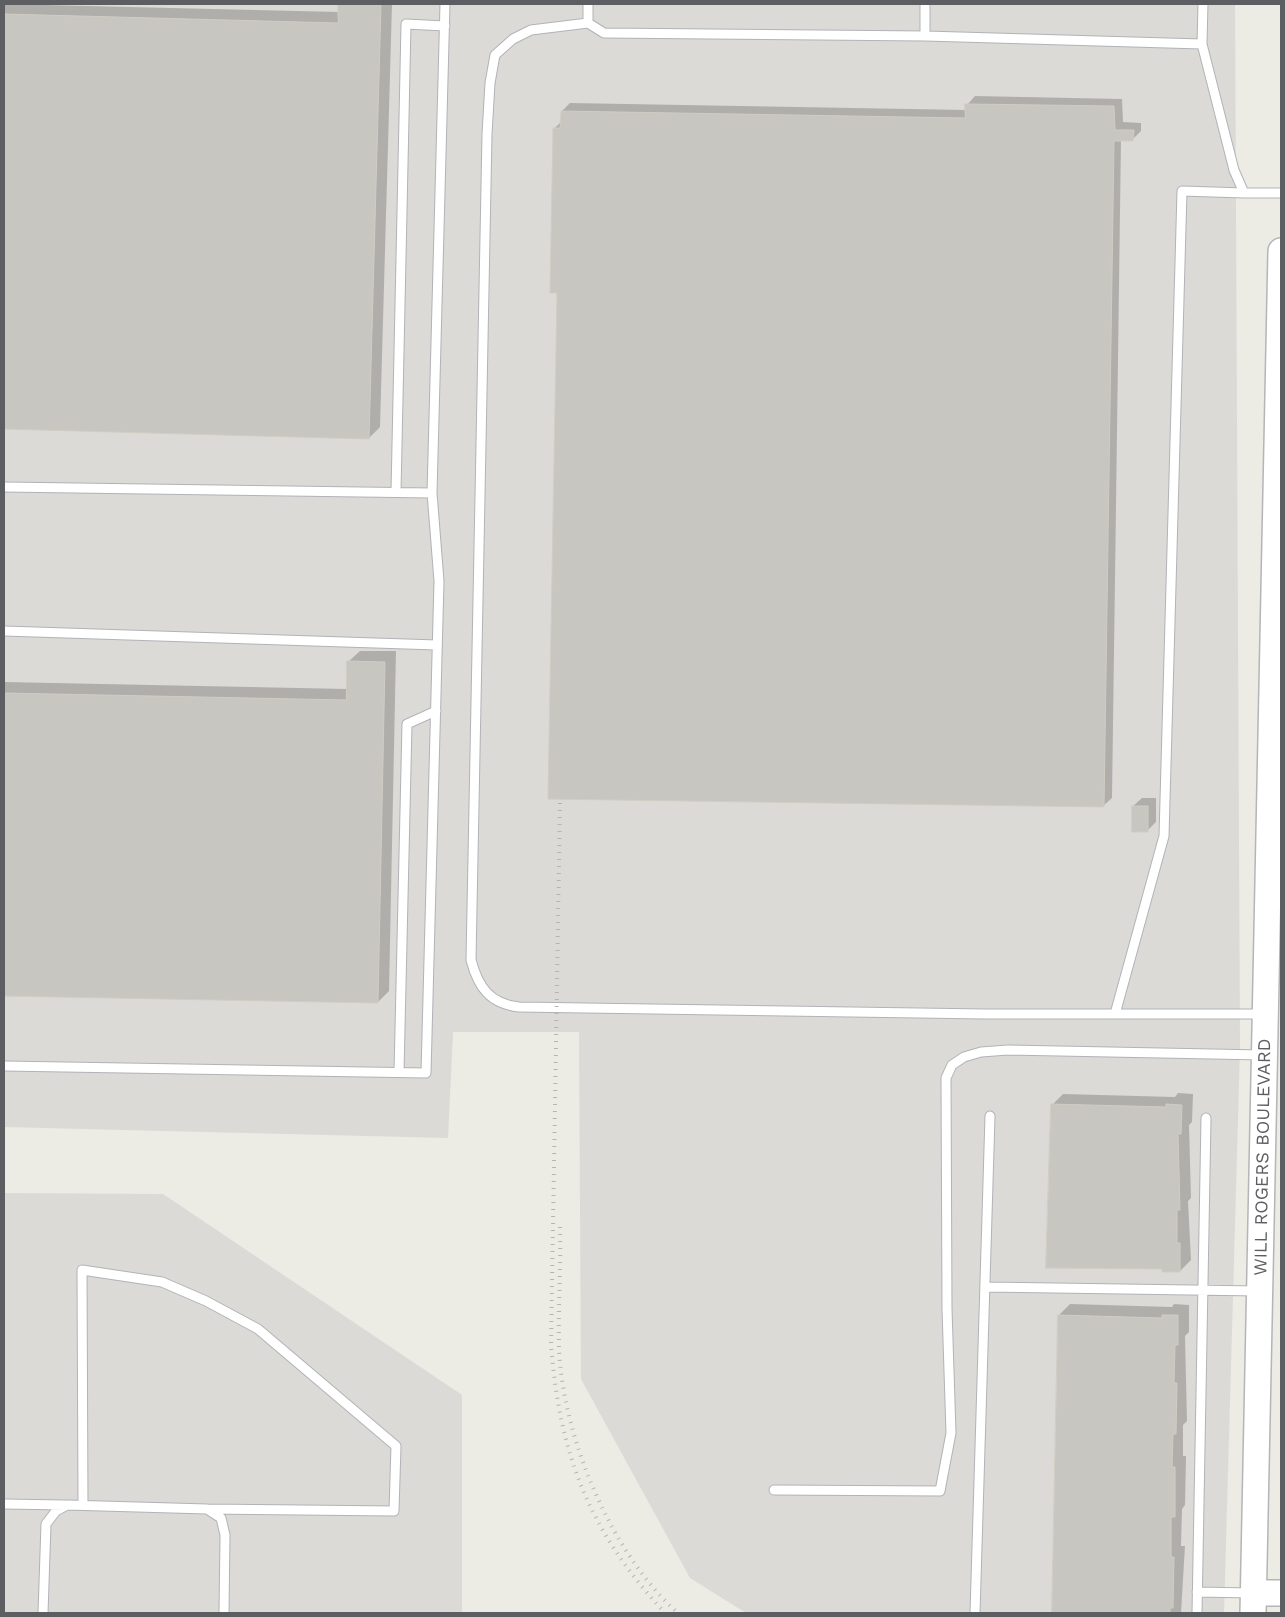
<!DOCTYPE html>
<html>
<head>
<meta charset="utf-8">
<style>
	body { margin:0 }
	#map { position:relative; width:1285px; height:1617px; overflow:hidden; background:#ecebe4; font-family:"Work Sans",sans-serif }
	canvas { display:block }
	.frame { position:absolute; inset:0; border:5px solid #5c5e62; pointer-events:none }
</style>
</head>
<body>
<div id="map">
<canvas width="1285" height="1617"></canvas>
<div class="frame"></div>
</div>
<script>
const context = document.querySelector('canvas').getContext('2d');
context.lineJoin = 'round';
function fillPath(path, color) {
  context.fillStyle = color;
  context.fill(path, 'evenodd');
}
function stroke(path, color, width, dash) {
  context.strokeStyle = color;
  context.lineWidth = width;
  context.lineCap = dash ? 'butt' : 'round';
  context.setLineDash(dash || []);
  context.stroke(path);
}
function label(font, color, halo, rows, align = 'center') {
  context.font = font + ' "Work Sans",sans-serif';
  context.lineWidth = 4.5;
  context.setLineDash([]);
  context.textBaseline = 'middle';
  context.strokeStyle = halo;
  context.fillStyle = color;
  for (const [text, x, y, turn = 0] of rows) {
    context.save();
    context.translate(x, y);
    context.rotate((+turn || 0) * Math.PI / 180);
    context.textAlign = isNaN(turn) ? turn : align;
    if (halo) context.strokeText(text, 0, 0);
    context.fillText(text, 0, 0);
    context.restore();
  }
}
const industrial = new Path2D(`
	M4,4H1235L1240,1048L1224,1613H746L690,1578L581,1379L579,1032H453L448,1138L4,1127Z
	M4,1193L163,1194L462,1395V1613H4Z`);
const shadow = new Path2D(`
	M4,4L339,12V4H392L380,427L369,438L4,428Z
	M975,96L1122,99L1123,122L1141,123V131L1133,139H1121L1112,798L1103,806L559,292L554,129L562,121V111L570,103L967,110V105Z
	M360,651H396L389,991L378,1002L4,994V682L348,689V662Z
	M1142,798H1156V822L1148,830L1133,806Z
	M1178,1093L1193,1094L1192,1122L1189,1125L1191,1198L1188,1201L1191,1260L1180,1271L1052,1105L1063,1094L1175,1097Z
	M1070,1304L1172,1307L1174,1304L1189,1305V1332L1185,1336L1187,1421L1183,1425V1456H1186L1185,1505L1182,1509L1181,1546H1185L1181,1613H1053L1059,1315Z`);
const building = new Path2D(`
	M338,4H381L369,439L4,429V14L338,23Z
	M965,104L1114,106L1115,130H1134L1133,141H1114L1104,807L548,799L557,293H550L553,128H560L561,111L965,118Z
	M347,661L385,662L378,1003L4,996V693L346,700Z
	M1132,806H1148V832H1132Z
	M1051,1104L1166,1107V1104L1182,1105L1181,1134H1178L1180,1210H1177V1243H1180V1272H1162V1269L1046,1268Z
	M1058,1315L1162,1318V1315H1178V1345H1175L1174,1383H1177L1176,1434H1173L1172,1467H1175V1517H1171V1557H1174L1173,1608H1170V1613H1052Z`);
const service = new Path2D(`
	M588,4V23L531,30L513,39L495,55L490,83L487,134L471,960C478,987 490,1004 519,1007L985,1014H1264
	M925,4V36L1202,44L1234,170L1244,193H1281
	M588,23L604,33L925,36
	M1202,44L1203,4
	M4,487L432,493L445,4
	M396,492L406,24L445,26
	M4,631L437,645
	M1115,1014L1164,836L1182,191L1244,193
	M4,1066L426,1073L439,581L432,493
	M399,1072L407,724L436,711
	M986,1287L1259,1291
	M774,1490L940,1491L951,1433L947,1309L946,1078L952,1065L964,1057L981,1052L1008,1050L1263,1055
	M4,1504L65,1505
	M83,1505L82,1270L162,1282L206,1301L258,1329L396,1446L394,1511L207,1509
	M1197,1592L1252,1593
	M43,1613L46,1524L56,1511L67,1505L207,1509L221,1518L225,1535L224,1613
	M975,1613L990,1116
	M1197,1613L1206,1118`);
const secondary = new Path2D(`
	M1254,1593H1281
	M1253,1613L1281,251`);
const rail = new Path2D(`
	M560,803L551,1345C560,1456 589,1531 665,1613
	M560,1227C561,1268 558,1308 559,1349C563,1437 611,1554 678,1613`);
const streetNames = [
	["WILL ROGERS BOULEVARD",1263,1157,-89]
];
fillPath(industrial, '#dbdad6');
fillPath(shadow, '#0003');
fillPath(building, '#c8c6c0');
stroke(building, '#d0cdc3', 1);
stroke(service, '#b1b3b7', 11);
stroke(secondary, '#b3b5b9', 28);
stroke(service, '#fff', 9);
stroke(secondary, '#fff', 25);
stroke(rail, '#b3b4b4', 4, [1, 6]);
label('18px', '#5c5e62', '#fff', streetNames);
</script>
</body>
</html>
